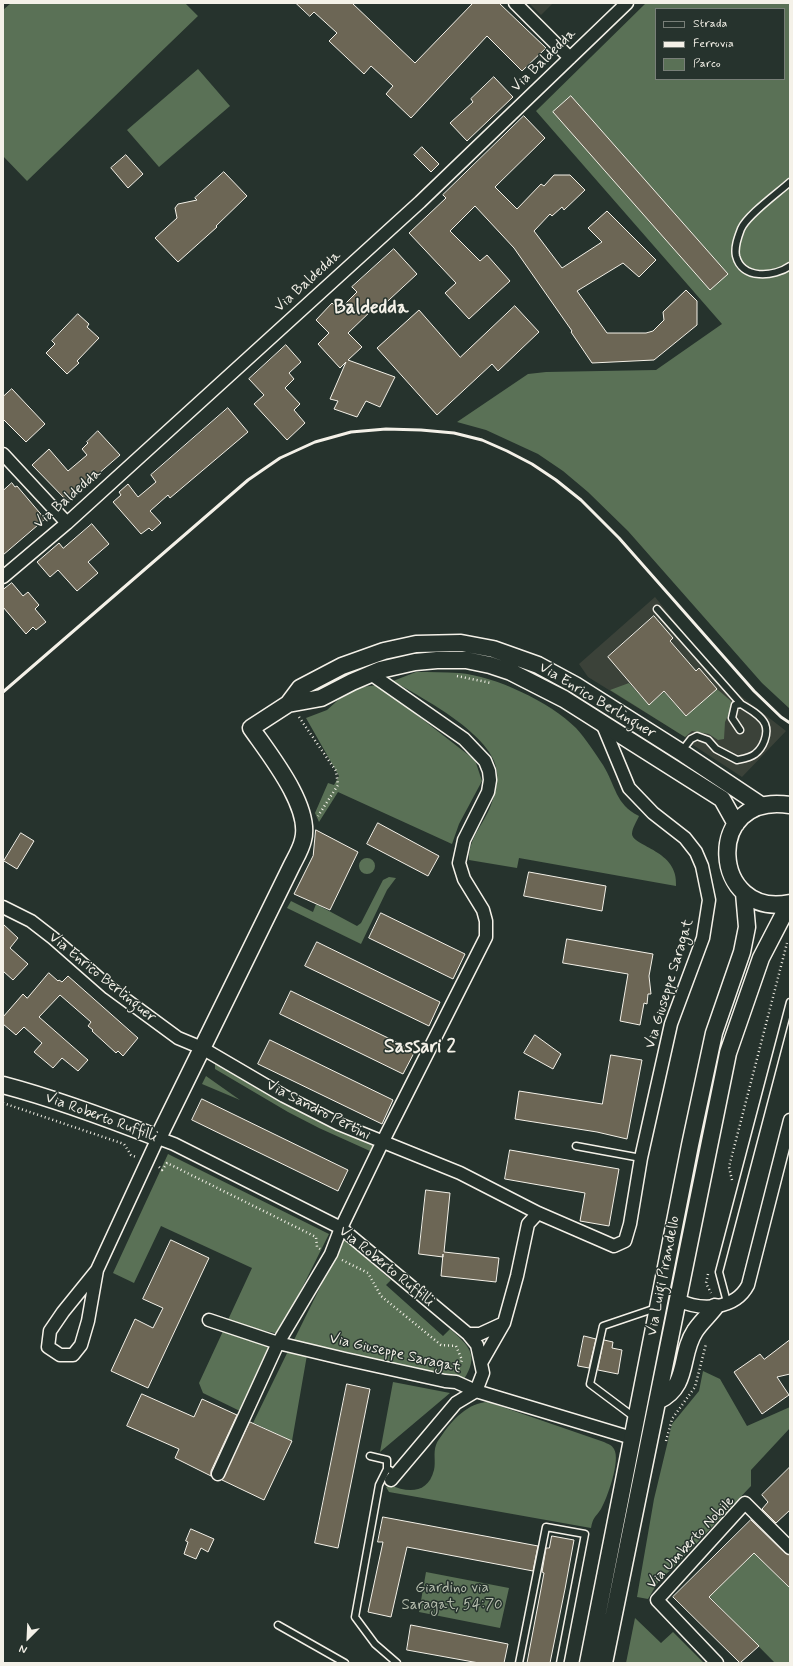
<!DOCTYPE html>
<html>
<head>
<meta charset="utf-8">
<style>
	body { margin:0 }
	#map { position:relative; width:793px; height:1666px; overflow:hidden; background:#26332d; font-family:Mynerve,sans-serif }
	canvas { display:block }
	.frame { position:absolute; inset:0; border:4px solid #f4f1e8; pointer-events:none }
	.legend { position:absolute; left:655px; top:8px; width:130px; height:72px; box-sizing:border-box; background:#26332d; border:1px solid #787f78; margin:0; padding:5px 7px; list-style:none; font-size:12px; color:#f4f1e8 }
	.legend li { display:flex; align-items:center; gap:8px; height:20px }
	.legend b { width:20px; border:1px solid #787f78 }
	.north { position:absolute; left:8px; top:1618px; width:40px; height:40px; -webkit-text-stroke:3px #26332d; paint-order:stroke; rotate:204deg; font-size:11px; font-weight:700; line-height:16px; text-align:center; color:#f4f1e8 }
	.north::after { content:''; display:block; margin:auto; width:14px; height:18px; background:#f4f1e8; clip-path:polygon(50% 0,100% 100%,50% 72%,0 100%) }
</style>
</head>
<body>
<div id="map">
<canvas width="793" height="1666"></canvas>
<div class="frame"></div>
<ul class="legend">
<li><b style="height:5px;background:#26332d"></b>Strada</li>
<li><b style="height:5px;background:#f4f1e8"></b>Ferrovia</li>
<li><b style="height:11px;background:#5a7156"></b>Parco</li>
</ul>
<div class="north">N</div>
</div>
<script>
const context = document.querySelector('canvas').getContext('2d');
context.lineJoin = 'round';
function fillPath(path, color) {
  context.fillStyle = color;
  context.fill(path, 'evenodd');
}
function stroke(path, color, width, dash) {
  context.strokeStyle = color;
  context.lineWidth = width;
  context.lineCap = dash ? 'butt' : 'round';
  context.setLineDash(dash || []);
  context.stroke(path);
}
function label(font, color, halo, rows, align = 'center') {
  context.font = font + ' Mynerve,sans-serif';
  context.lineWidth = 3;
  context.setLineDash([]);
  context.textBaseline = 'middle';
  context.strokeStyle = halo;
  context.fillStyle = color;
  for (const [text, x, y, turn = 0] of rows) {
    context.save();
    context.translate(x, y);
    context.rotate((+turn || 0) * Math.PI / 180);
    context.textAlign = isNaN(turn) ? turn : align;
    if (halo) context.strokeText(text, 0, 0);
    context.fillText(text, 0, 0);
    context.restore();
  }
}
const built = new Path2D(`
	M529,3H553L541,15Z
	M655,597L704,657L732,689L786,731L742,777L693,745L685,737L588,677L579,664Z`);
const green = new Path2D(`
	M11,3H185L198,16L27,181L3,156V10Z
	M646,3H790V709L762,683L628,531L588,492L563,471L538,454L486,430L457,422L528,374L546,372L656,370L722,324L536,111ZM656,9H784V79H656Z
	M198,69L230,106L159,167L127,130Z
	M416,672C430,672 445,672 459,673C495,676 550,702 576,728C586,739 595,753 603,765C616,786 615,804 639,816C637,821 632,828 632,834C633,847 679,850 676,886L519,858L517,868L469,860C468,839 484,824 491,805C495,795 498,782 497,772C494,735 422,698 393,681Z
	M629,683L649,705L664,692L686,716L717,689L731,701V709L725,722L724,739L718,740L709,734L692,731L685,737L610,690Z
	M378,685L475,760L482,781L459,824L452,844L338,792L319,822L315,813L328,783L334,785L339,776L306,718L327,710L347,692L362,687Z
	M359 866a8 8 0 1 1 16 0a8 8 0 1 1-16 0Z
	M389,877L396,878L387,890L361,944L287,908L291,901L313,912L316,904L357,926L361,923L383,880Z
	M215,1062C267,1091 318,1122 373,1145L370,1151L319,1128L288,1112L215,1069Z
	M206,1076L240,1100L202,1084Z
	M168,1154L329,1234L279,1334L227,1322L252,1268L161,1226L134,1283L113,1273Z
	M344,1239L391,1280L386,1285L443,1336L450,1329C468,1345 480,1355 464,1379L294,1340Z
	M224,1329L275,1343L242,1412L203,1393L199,1383Z
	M290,1347L307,1355L292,1441L256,1424L253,1423Z
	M703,1371L720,1379L747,1426L790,1407V1428L751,1470V1486L672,1569L660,1579L648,1599L637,1597L654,1499L672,1424L699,1391Z
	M393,1382L450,1393L380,1452Z
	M488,1402L604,1442C608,1444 612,1445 614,1449C621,1460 607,1499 601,1509C595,1518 593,1517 591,1528L389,1492L386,1487L390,1485C408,1493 428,1494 434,1470C436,1462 433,1453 436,1445C437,1441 440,1438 442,1435C453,1419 468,1403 488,1402Z
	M749,1548L790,1588V1663H775L705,1592L713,1593L750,1557Z
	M426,1572L509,1588L500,1628L419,1612Z
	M635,1618L661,1643L673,1632L704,1663H626Z`);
const building = new Path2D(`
	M296,3H352L415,63L473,3H499L546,48L522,71L487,36L411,118L386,94L393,86L371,66L364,74L329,41L337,33L314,12L310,16Z
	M494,77L513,97L467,141L450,123L473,102L471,99Z
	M571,96L728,274L710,290L553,112Z
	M524,116L545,138L495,187L517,209L541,184L544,186L554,175H570L585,190L564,210L562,207L552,216L550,214L534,231L562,268L602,242L588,228L607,211L656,260L639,277L623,263L577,291L607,333H646L653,331L664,320L663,312L686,290L697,301V325L654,360L592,363L571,332L572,331L514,248L475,206L450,231L480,261L487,255L510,281L469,319L445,293L456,283L409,233L446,198L443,195Z
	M422,147L439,164L431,172L414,155Z
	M126,155L143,174L128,188L111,168Z
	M224,172L247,196L216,226L217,227L178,262L155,238L177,218L175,208L178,204L197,200L195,198Z
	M394,249L417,274L376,312L373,309L348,333L362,347L348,360L395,377L380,407L366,401L357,417L334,409L338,401L330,399L346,362L340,368L318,344L329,333L316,320L332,303L339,310L357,292L352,287Z
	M515,306L539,332L498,371L492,364L437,415L377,348L419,310L460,357Z
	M78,314L89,324L87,327L99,338L77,361L79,363L67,374L46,353L55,344L52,341Z
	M286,345L301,362L289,373L294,379L285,388L300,404L294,410L305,423L287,440L254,404L264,395L249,379Z
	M12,389L45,424L26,442L3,419V397Z
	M228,408L248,432L170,498L168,495L150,511L161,523L152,531L149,528L141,534L113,502L121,495L119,492L128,484L138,497L156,482L151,475Z
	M98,431L120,455L67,501L32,465L49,449L68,471L87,455L82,449L88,443L87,442Z
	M12,483L15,487L17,486L45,519L3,555V491Z
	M92,524L109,544L88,562L98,573L77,591L58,570L50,577L37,562L59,543L63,548Z
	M12,583L23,596L28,592L39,605L35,609L46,622L36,630L33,627L26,634L3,607V590Z
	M654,616L673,638L670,641L696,671L699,668L717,689L686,716L664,691L649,705L608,657Z
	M378,823L439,856L428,876L367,844Z
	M316,830L358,852L330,910L294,894L313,856Z
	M21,833L34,841L17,869L4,861Z
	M529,872L606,886L602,911L524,896Z
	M381,913L465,954L453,979L369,938Z
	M3,924L18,938L10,948L28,964L13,980L3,971Z
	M567,939L653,954L649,976L651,994H648L647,1004L644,1003L640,1025L620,1021L628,974L563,963Z
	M317,942L440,1002L429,1026L305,966Z
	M49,973L58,981L59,980L62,982L68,976L138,1038L123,1056L118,1051L116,1053L92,1031L93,1030L88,1026L91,1022L60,995L39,1017L88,1060L78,1071L62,1058L53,1068L34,1052L42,1043L24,1027L16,1035L3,1024V1017L23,994L27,998Z
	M291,991L415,1051L403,1074L280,1014Z
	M535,1035L561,1054L553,1069L524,1053Z
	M270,1040L393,1100L382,1124L258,1064Z
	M611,1055L642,1060L627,1139L597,1132L515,1119L519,1091L602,1104Z
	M202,1099L348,1170L338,1191L192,1120Z
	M510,1150L619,1169L609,1226L580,1221L585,1193L505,1179Z
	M426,1190L450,1193L444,1252L499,1258L496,1282L441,1276L443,1254V1257L419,1254Z
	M171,1240L209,1258L148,1388L111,1371L135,1319L153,1328L163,1308L143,1299Z
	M584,1336L596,1339L589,1368L578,1366Z
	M604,1340L613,1342L612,1348L622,1350L618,1374L598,1370Z
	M790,1340V1374L777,1377L789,1395L762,1414L734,1372L760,1354L764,1359Z
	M347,1384L370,1389L338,1548L315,1543Z
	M142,1394L194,1417L202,1399L237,1415L211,1471V1476L175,1458L179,1449L127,1426Z
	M250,1422L292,1441L264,1500L222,1480Z
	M790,1467V1510L776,1523L762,1509L768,1502L762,1495Z
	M383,1517L538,1546L533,1571L407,1547L391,1617L368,1612L383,1542H378Z
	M751,1520L785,1553L790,1555V1588L754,1553L709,1597L759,1646L740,1663L673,1597Z
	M191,1529L214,1539L208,1552L201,1548L196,1559L184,1554L188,1542L186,1541Z
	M552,1536L574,1540L565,1589L550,1663H527L544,1573L542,1572L546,1548H549Z
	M411,1625L508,1644L504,1663H479L407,1650Z`);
const path = new Path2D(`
	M457,676L491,683
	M299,717L336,771L338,785L318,816
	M3,1103L124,1144L131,1155L136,1157
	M159,1167L162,1170L167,1163L316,1237L317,1247L320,1249
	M732,1180L729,1167L787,943
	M342,1260L368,1273L381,1296L441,1345L456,1346L462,1360L458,1370
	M708,1274L706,1283L711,1293
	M666,1441L672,1419L695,1387L706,1344`);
const lane = new Path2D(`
	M790,182C778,193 747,215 741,229C738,237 734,247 736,256C742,280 774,277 790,266
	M657,609L741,704
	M684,752V748L691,739L697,736L708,740L716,749L737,760C742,759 750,758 755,754C763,748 769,734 765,724C761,715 749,709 741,704L735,705L732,718L740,730
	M576,1146L641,1158
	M727,1302L719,1272L790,1002
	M634,1417L590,1384L603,1326L656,1308
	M370,1456L387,1460V1469L390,1470
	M387,1469L379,1485L355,1617L375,1644L397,1663
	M278,1625L345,1663
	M519,1663L546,1527L585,1534L560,1663`);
const street = new Path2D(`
	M515,3L570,58
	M3,454L67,523
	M3,577L67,523L420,202L627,3
	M3,907L31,921L53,938L110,988L178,1038L202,1048L284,1096L339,1124L460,1173L538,1213L614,1246L625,1241L630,1224L641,1158L671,1024L703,938L709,900L702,866L696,852L685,838L653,813L629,788L602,723
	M97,1270L63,1312L50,1331L48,1347L60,1355H73L81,1345L88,1321L97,1270L158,1138L174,1144L341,1228L468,1334L477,1345L483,1373L476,1391L632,1438
	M678,1300C701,1311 735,1310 748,1285L790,1120
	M209,1320L278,1343L345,1359L445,1381L456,1382L476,1391L456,1403L391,1480
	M468,1334H480L504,1323
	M481,1363L504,1323L517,1276L528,1224L538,1213
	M218,1474L278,1343L331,1254L341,1228L382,1143L486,937V921L483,910L464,879L459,863L464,840L488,792L490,780L489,771L485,761L464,739L371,674
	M717,1663L657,1600L745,1503L790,1548`);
const secondary = new Path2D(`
	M288,704L321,698L352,682L380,670L415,662L437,660H466L490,665L511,672L564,699L722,799L736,824
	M790,805C702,791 711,920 790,903
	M3,1085C56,1099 107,1118 158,1138L292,865C296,857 301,849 303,840C312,807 269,754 251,728L288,704L300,688L342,666L384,651L416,644L461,643L493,649L538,665L575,685L684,754L762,806
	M658,1401C690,1386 679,1355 695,1331C700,1323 709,1315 715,1307
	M588,1663L690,1145L714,1033L742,952L747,927L744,893
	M604,1663L728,1053L761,958L789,904`);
const rail = new Path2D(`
	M3,692L248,480L280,458L315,442L351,432L386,429L421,430L454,433L482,440L507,451L532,464L556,480L581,500L619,538L754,691L781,717L790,723`);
const streetNames = [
	["Via Baldedda",544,61,-44],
	["Via Baldedda",308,282,-42],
	["Via Baldedda",68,499,-41],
	["Via Enrico Berlinguer",597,701,31],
	["Via Enrico Berlinguer",102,978,39],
	["Via Giuseppe Saragat",670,984,-73],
	["Via Sandro Pertini",318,1111,27],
	["Via Roberto Ruffilli",101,1118,20],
	["Via Roberto Ruffilli",386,1267,39],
	["Via Luigi Pirandello",664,1276,-79],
	["Via Giuseppe Saragat",395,1354,13],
	["Via Umberto Nobile",691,1543,-47]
];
const parkNames = [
	["Giardino via",452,1589],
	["Saragat, 54:70",452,1606]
];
const districtNames = [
	["Baldedda",371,309],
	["Sassari 2",420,1048]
];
fillPath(built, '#3b4239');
fillPath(green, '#5a7156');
fillPath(building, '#6c6655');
stroke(building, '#f4f1e8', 1);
stroke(lane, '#f4f1e8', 9);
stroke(street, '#f4f1e8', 15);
stroke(secondary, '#f4f1e8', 19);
stroke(path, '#f4f1e8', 2.5, [1, 3]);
stroke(lane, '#26332d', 6);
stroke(street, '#26332d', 12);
stroke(secondary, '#26332d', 16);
stroke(rail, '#f4f1e8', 3);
label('15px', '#f4f1e8', '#26332d', streetNames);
label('15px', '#b6beae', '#26332d', parkNames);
label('bold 19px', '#f4f1e8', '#26332d', districtNames);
</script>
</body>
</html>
